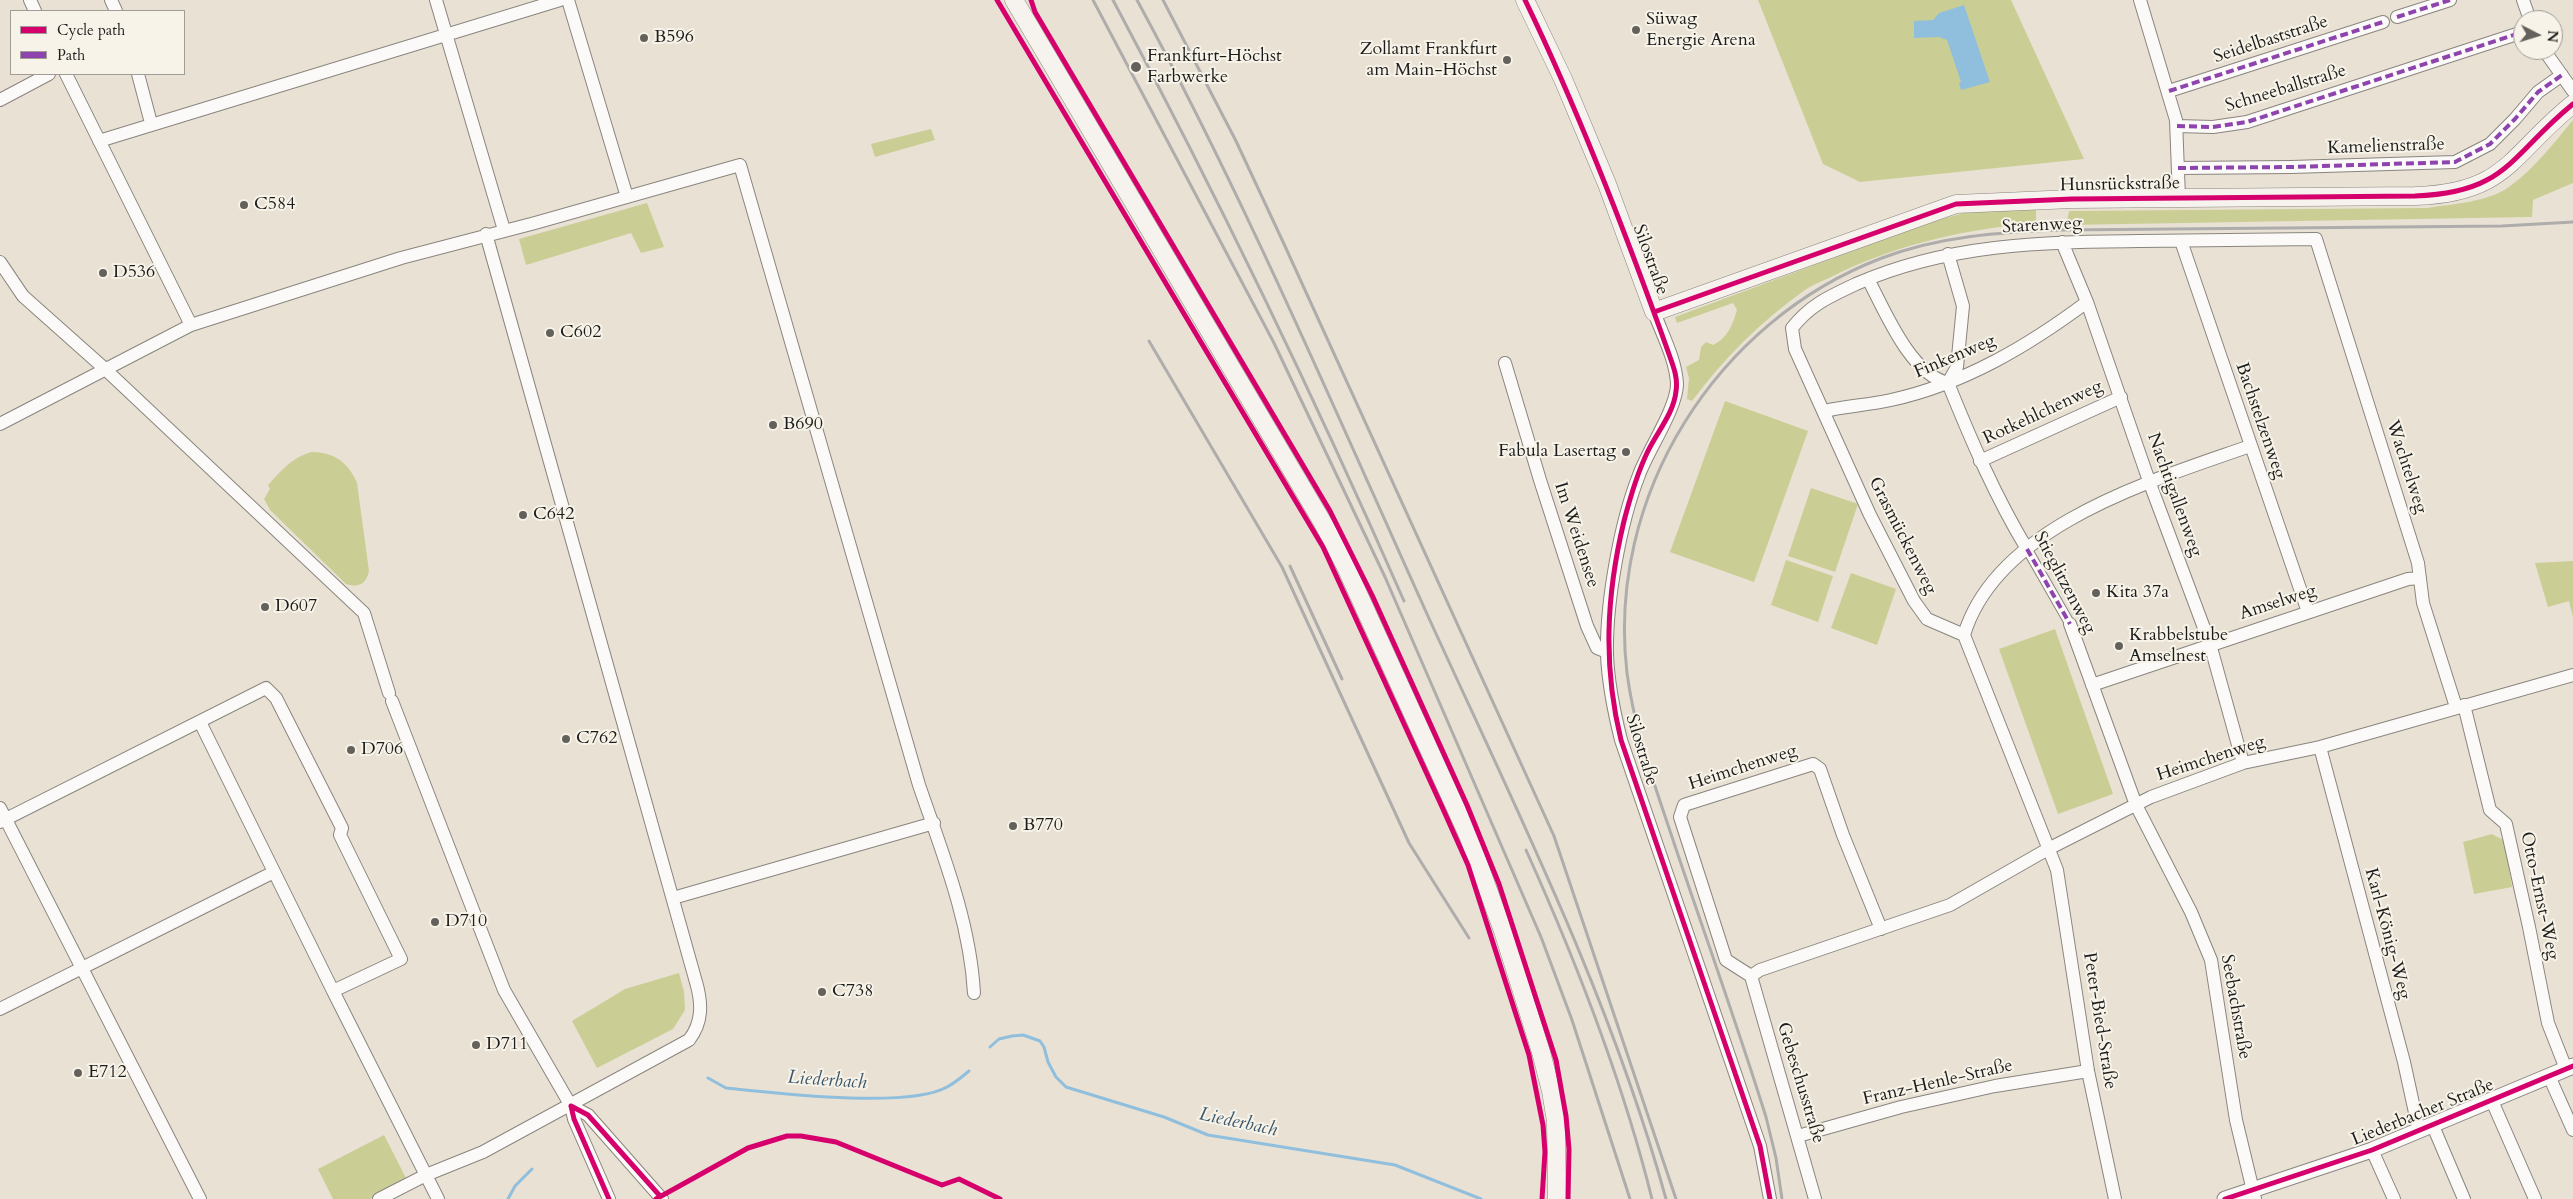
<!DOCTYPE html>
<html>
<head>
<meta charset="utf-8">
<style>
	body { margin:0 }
	#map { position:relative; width:2573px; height:1199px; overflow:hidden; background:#e9e1d4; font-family:Cardo,serif }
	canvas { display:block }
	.legend { position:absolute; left:10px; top:10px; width:175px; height:65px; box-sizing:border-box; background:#f7f3e8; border:1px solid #9f9d96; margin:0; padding:6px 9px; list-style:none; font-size:15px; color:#1c1c1c }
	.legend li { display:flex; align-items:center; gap:10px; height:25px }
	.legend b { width:25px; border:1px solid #9f9d96 }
	.north { position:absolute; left:2513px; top:10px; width:50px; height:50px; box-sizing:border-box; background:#f7f3e8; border:1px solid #9f9d96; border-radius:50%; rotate:95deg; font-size:14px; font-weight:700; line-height:20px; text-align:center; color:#1c1c1c }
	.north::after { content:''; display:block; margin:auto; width:18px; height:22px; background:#64615c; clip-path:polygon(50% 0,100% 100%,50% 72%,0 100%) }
</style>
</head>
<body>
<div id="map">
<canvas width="2573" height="1199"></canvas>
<ul class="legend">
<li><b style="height:6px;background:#d6006c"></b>Cycle path</li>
<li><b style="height:6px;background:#8e44ad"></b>Path</li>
</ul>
<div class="north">N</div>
</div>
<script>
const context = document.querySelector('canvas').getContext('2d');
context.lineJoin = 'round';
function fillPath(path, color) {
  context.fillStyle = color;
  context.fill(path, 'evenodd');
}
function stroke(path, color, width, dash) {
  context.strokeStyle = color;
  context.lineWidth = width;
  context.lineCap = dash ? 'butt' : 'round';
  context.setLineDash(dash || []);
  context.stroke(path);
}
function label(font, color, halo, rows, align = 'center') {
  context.font = font + ' Cardo,serif';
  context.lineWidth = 4;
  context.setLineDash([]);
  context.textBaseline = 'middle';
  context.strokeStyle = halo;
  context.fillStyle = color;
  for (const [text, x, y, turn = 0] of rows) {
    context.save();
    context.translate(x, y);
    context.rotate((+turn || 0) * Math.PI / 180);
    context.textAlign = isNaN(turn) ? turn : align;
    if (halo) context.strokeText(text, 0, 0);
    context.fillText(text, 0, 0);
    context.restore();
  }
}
const green = new Path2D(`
	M1758,0H2011L2084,159L1860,182L1823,164Z
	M2573,120V183L2533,200L2532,217L2066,225L2069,211L2427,208C2452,204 2488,202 2509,187C2535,168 2553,144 2573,120Z
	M931,129L935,140L875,157L871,144Z
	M647,203L664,247L641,253L631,233L526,265L519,239Z
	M2001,210H2036V223C1967,229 1902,243 1839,273C1828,279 1815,283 1805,290C1761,321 1724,358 1692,401L1687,399L1689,378L1686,367L1699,360L1701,347L1706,342L1713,345C1727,339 1733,324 1737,310L1733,303L1677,323L1675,317L1927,223L1964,213Z
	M1725,401L1808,431L1754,582L1670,552Z
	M312,452C334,452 349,463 357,483L369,571C366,584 359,588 346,584L270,510L264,499L270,489L268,485C281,471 292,457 312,452Z
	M1811,488L1858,504L1835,572L1788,556Z
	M1786,560L1833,576L1818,622L1771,605Z
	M2573,561V617L2569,601L2548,607L2535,563Z
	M1851,573L1896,589L1877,645L1831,628Z
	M2055,629L2113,794L2058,814L1999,649Z
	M2492,834L2505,841L2512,887L2474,894L2463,842Z
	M679,973L684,992L685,1010L673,1029L597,1068L572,1021L625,989Z
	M384,1135L407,1180L370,1199H333L318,1169Z`);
const water = new Path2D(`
	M1964,5L1990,82L1961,90L1959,83L1961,82L1947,40L1939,37L1914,38V21L1933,20L1939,13Z`);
const stream = new Path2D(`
	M990,1047L999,1039L1012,1036L1023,1035L1040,1041L1044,1047L1048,1062L1056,1077L1066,1087L1164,1117L1208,1135L1395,1165L1481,1199
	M708,1078L726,1088C775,1093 908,1109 947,1087C955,1083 963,1076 969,1071
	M508,1199L515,1186L532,1169`);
const pedestrian = new Path2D(`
	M2027,549L2070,624`);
const minor = new Path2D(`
	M30,0L35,11
	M111,0L116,11
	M436,0L504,230
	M568,0L627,197
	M2140,0L2176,120L2179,198
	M2523,0L2530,20
	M2397,17L2450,0
	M2544,50L2573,91
	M66,74L191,325
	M138,74L151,123
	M2169,91L2383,22
	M0,100L49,74
	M2177,126L2213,127L2247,122L2523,32
	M99,141L560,0
	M2178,168L2291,167L2455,162L2490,144L2515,119L2538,92L2562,75
	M2181,241L2308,612
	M2062,242L2087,302L2149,481L2210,644L2243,763
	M0,262L23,296L105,369L364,613L389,693
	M1868,279C1885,311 1910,374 1948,383C1971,440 1995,496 2027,549
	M1654,312C1662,334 1676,360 1677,384C1677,408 1648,450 1639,475C1620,523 1606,603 1607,654C1608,683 1614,712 1621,740L1760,1146L1770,1199
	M1505,363L1540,480L1587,626L1597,648L1607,652
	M1948,383L1957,367L1963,306L1948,254
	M1824,411C1846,406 1869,405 1891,400C1964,384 2028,346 2087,302
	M0,424L191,325L401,258L535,223L740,165L919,785C942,852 970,921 974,993
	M1980,461L2121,397
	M2070,624L2136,805L2191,912L2211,960L2236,1120L2255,1199
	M1964,635C1997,525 2154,480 2250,446
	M2092,685L2408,579L2420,578
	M392,701L504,990L571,1106L574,1119L609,1199
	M2464,705L2490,810L2506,824L2529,927L2548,1023L2566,1069
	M2320,747L2404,1062L2419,1131
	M0,808L200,1199
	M0,822L266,688L276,698L342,828L340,835L401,959L333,991L200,722
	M673,898L934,823
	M1751,976L1760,970L1950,905L2048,849L2151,797L2243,763L2320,747L2573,675
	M1751,976L1726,960L1680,817L1684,805L1813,764L1820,769L1843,835L1881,929
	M1751,976L1815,1199
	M333,991L438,1199
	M0,1009L274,872
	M2549,1076L2573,1130
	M2492,1101L2535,1199
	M571,1106L588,1115L662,1199
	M2433,1126L2464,1199
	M1798,1136L1901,1107L1995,1086L2088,1071
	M2372,1150L2394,1199
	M379,1199L426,1175L483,1152L689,1040C703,1022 702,1003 696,982L486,234
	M2115,1199L2088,1071L2057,870L1964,635L1927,619L1914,601L1870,515L1795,349L1792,328C1811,304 1829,297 1856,284C1947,244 2041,242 2138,241C2197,240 2256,240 2316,239L2418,563L2423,603L2456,707`);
const tertiary = new Path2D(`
	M2225,1199L2372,1150L2573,1066`);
const secondary = new Path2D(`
	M1014,0L1323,523L1345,565L1468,835L1503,931L1541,1052L1551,1091L1556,1121L1557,1199
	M1525,0L1563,79L1607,184L1654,312L1956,204L2072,199L2415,196C2507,193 2510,155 2573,104`);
const rail = new Path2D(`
	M1093,0L1274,343L1385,577L1541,937L1572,1020L1630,1199
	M1113,0C1218,197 1314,396 1404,601
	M1137,0C1245,199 1334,408 1427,614C1514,805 1610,995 1666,1199
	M1163,0L1236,141L1284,244L1554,836L1676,1199
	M1149,341L1282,567L1409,843L1469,938
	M1290,566L1342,679
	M1526,850C1577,963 1622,1078 1652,1199
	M1782,1199L1776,1158L1766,1117C1738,1027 1706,938 1676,849C1657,791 1635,734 1627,673C1606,496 1716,321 1882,258C1940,236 2001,232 2062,230L2502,226L2573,222`);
const quiet = new Path2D(`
	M2397,17L2450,0
	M2169,91L2383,22
	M2177,126L2213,127L2247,122L2523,32
	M2178,168L2291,167L2455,162L2490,144L2515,119L2538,92L2562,75
	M2027,549L2070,624`);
const cycleway = new Path2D(`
	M997,0L1323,547L1443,809L1468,865L1529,1055L1543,1125L1545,1152L1542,1199
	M1031,0L1035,12L1330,511L1372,595L1467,805L1499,884L1556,1060L1566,1116L1569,1149L1568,1199
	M1525,0C1581,116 1627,236 1670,357C1674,368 1678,379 1676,391C1674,413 1657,432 1647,453C1637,474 1630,498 1624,521C1606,596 1603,666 1621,740L1760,1146L1770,1199
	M1654,312L1956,204L2072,199L2415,196C2507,193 2510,155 2573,104
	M571,1106L588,1115L660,1196
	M571,1106L574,1119L609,1199
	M656,1199L748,1148L787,1136H801L836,1142L942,1185L959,1179L1000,1199
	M2225,1199L2372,1150L2573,1066`);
const markers = [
	[1636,30,5,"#64615c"],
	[644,38,5,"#64615c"],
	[1507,60,5,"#64615c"],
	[1136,67,6,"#64615c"],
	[244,205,5,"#64615c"],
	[103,273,5,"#64615c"],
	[550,333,5,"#64615c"],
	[773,425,5,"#64615c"],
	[1626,452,5,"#64615c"],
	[523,515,5,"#64615c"],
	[2096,593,5,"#64615c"],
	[265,607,5,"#64615c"],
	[2119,646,5,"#64615c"],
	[566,739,5,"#64615c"],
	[351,750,5,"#64615c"],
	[1013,826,5,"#64615c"],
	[435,922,5,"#64615c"],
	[822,992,5,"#64615c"],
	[476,1045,5,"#64615c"],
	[78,1073,5,"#64615c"]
];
const poiNames = [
	["Süwag",1646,20],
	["Energie Arena",1646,41],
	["B596",654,38],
	["Zollamt Frankfurt",1497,50,"right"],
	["am Main-Höchst",1497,71,"right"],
	["Frankfurt-Höchst",1147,57],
	["Farbwerke",1147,78],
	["C584",254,205],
	["D536",113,273],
	["C602",560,333],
	["B690",783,425],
	["Fabula Lasertag",1616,452,"right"],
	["C642",533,515],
	["Kita 37a",2106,593],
	["D607",275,607],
	["Krabbelstube",2129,636],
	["Amselnest",2129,657],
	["C762",576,739],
	["D706",361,750],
	["B770",1023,826],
	["D710",445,922],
	["C738",832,992],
	["D711",486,1045],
	["E712",88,1073]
];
const streetNames = [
	["Seidelbaststraße",2271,40,-18],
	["Schneeballstraße",2286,89,-17],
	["Kamelienstraße",2386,147,-2],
	["Hunsrückstraße",2120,185,-1],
	["Starenweg",2042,226,-3],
	["Silostraße",1650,260,70],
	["Finkenweg",1955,357,-23],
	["Rotkehlchenweg",2043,413,-25],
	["Bachstelzenweg",2260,421,71],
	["Wachtelweg",2406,467,72],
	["Nachtigallenweg",2174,495,70],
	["Im Weidensee",1576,535,72],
	["Grasmückenweg",1902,536,63],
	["Stieglitzenweg",2064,583,62],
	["Amselweg",2278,603,-18],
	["Silostraße",1641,750,73],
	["Heimchenweg",2211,759,-18],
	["Heimchenweg",1743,768,-18],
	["Otto-Ernst-Weg",2539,896,78],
	["Karl-König-Weg",2387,934,75],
	["Seebachstraße",2235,1007,80],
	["Peter-Bied-Straße",2099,1021,81],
	["Gebeschusstraße",1800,1083,73],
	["Franz-Henle-Straße",1938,1083,-13],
	["Liederbacher Straße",2423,1113,-22]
];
const waterNames = [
	["Liederbach",827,1081,4],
	["Liederbach",1238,1123,12]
];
fillPath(green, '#cace94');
fillPath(water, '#90bfdd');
stroke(stream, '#90bfdd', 3);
stroke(pedestrian, '#89857e', 11);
stroke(minor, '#89857e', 14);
stroke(tertiary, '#89857e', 17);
stroke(secondary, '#89857e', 19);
stroke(pedestrian, '#fcfaf9', 9);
stroke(minor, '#fcfaf9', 12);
stroke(tertiary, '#fcfaf9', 15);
stroke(secondary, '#f6f2ee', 18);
stroke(rail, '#aeadab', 3);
stroke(quiet, '#8e44ad', 4, [8, 4]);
stroke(cycleway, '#d6006c', 5);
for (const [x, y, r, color] of markers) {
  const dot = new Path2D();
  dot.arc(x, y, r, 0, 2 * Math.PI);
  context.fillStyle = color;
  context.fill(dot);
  stroke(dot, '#f7f3e8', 2);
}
label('18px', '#1c1c1c', '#f7f3e8', poiNames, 'left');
label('18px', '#1c1c1c', '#f7f3e8', streetNames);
label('italic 19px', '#3b576b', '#f7f3e8', waterNames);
</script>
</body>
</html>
